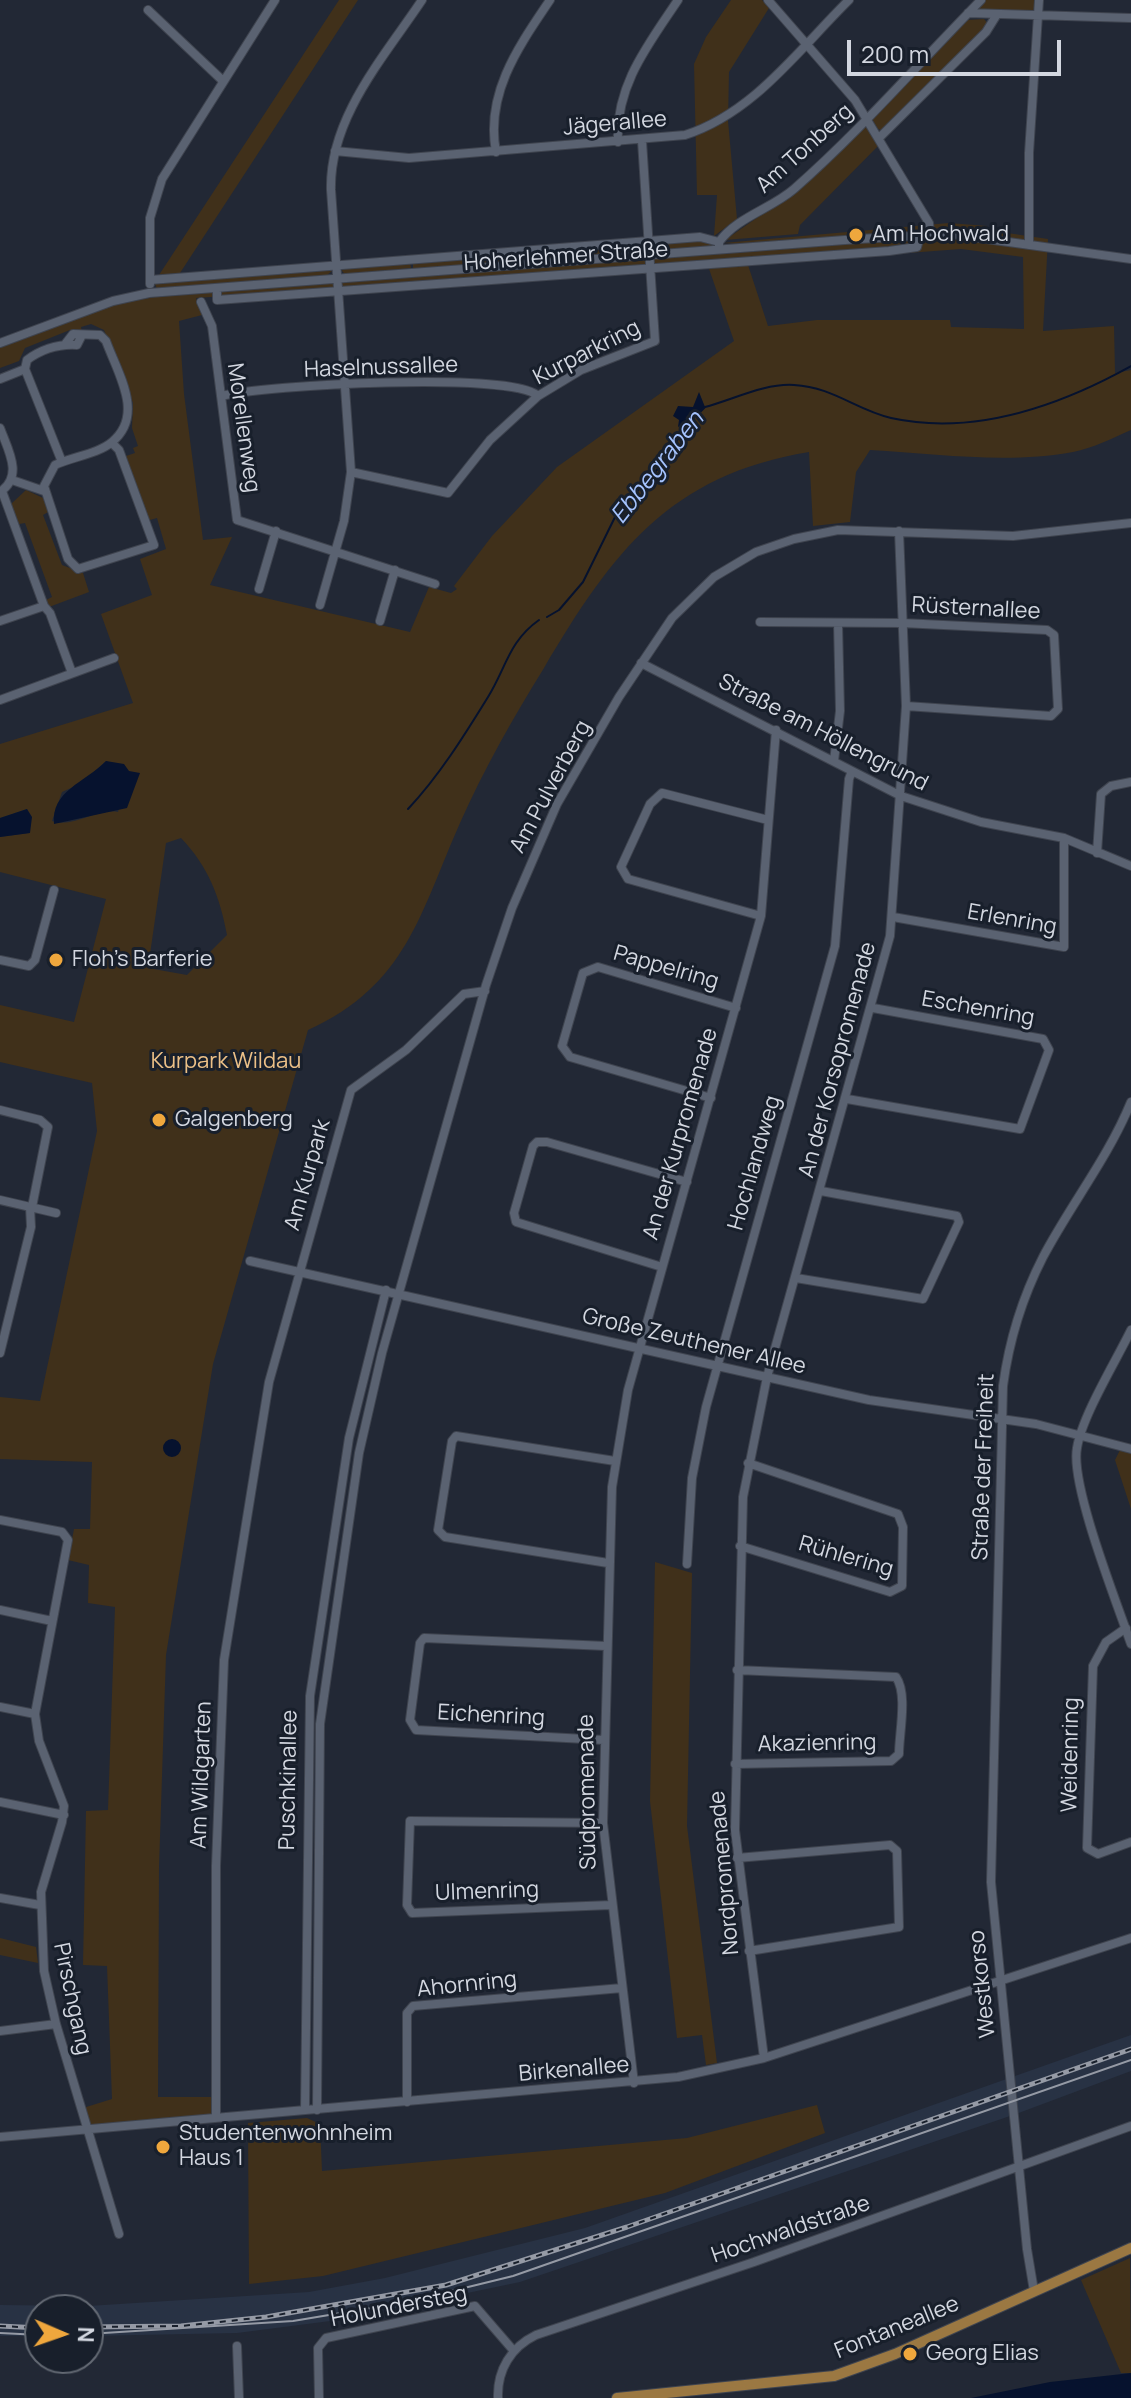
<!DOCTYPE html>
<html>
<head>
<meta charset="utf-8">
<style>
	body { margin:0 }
	#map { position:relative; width:1131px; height:2398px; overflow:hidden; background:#222835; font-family:Manrope,sans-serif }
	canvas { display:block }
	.north { position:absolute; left:24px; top:2294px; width:80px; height:80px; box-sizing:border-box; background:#181f2b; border:2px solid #636973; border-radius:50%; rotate:92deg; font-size:22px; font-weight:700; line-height:32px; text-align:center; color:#d3d7e0 }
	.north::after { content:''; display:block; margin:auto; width:28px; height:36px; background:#efa73d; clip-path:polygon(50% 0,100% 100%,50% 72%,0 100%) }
	.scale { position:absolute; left:847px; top:40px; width:214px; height:36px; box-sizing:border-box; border:4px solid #d3d7e0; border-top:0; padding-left:10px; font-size:24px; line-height:28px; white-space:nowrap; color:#d3d7e0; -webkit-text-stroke:6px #181f2b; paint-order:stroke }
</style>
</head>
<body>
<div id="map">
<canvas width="1131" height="2398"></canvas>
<div class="north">N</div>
<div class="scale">200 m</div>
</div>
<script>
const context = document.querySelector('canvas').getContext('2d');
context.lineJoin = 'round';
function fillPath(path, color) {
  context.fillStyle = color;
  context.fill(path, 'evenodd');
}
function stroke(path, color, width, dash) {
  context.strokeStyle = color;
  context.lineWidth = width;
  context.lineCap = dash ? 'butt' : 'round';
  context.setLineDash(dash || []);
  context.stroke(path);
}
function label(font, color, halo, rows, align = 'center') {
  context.font = font + ' Manrope,sans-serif';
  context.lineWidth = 6;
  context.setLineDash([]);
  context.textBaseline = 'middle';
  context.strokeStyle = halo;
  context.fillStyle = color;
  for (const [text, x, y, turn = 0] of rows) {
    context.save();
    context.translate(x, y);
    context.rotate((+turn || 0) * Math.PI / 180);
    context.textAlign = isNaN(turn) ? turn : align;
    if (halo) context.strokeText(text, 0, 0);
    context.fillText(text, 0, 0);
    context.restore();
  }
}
const built = new Path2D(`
	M1131,2035V2071L1016,2114L520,2282L338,2320L237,2333L88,2336V2310H40V2336H0V2305L88,2306L309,2292L385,2278L585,2228Z`);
const green = new Path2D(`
	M339,0H358L180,273L159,275Z
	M731,0H762L769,8L729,72L728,121L737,219L714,236L717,195H697L694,64L706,37Z
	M984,0H1034L1036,2L1032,13L980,12L979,5Z
	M984,19L989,25L881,130L878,129L871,117L966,20Z
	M863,127L868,128L879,145L800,225L798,234L725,240L800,188Z
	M949,223L987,226V230L1048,239L1043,331L1114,326L1115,373L1131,370V430C1113,438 1093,448 1073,452C1008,464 937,454 870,450L856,472L850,522L813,526L809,452C669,475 612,553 544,668C513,718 484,769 460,823C420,913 407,985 308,1030L213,1364L166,1655L159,1867L158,2097H212L213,2116L89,2127L83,2108L112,2099L107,1966L83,1965L86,1811L108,1810L115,1607L88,1603L89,1565L68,1560L74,1529H90L92,1462L0,1459V1397L40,1401L97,1131L92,1083L0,1062V1005L74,1022L106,899L0,872V837L29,833L27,809L0,818V744L133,703L101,614L152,595L140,559L166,549L157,518L146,521L123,457L135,453L133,448L138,446L132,428L133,403L104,330L91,324L81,327L82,332L70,330L25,348L19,361L0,368V348L115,304L155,297L798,248L723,243ZM961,249L1023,257L1024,329L951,327L950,320H817L768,326L748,265ZM707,263L734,341L557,467L492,536L454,586L457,589L451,593L429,587L410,632L210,585L232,537L203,540L184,394L179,321L202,315L196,298ZM106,761L129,772L118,812C96,808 72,829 52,821L62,792L82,783ZM181,838C208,866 220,897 227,935L187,975L148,968L166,843Z
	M703,241L714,242L715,247L658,251L654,247L658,243Z
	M641,245L644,249L638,253L511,260L514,255Z
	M500,255L505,258L503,263L413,270V262Z
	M404,262H410L411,268L345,274L342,271L343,267Z
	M328,268L332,271L326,276L157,289L155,284Z
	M26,490L43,498L48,512L43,515L62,565L83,573L89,592L49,607L46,600L52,597L25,523L19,524L11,504Z
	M1120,1450L1131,1451V1509L1115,1460Z
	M655,1562L692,1573L687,1826L717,2063L706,2065L702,2035L677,2038L650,1801Z
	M0,1938L36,1947L38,1963L0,1955Z
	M817,2105L825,2133L665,2193L323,2276L249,2284L248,2123L307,2118L320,2124L322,2171L687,2138Z
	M1130,2258L1131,2373H1121L1081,2280Z`);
const water = new Path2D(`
	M699,392L705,407L678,427L679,420L673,416L678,406L693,407Z
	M106,761L124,764L129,771L140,773L127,808L54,824C51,791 84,783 106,761Z
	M27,809L32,817L30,833L0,837V818Z
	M163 1448a9 9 0 1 1 18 0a9 9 0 1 1-18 0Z
	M1131,2373V2398H971L1050,2382Z`);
const stream = new Path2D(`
	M698,414L705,407C732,400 765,383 794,385C833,387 856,410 891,418C973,436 1059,406 1131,366
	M547,617L559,610L583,582L617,513L666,460L687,423
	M408,809C439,776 464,736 488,697C506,668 509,641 539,620`);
const minor = new Path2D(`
	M768,0L855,100L929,223L930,234
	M148,10L222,80
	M968,13L1131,18
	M879,138L986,32L996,16
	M618,142C615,86 648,45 678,0
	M335,151L409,158L685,135C754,113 799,49 849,0
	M496,152C485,93 519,46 550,0
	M1029,245V153L1039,0
	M719,247V242C737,217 771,209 794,189C860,131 919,63 981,0
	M150,280L700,237L719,242
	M150,284V218L162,179L275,0
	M217,288V300L889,251L917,247L920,235
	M201,302L212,326L237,520L435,584
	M0,343L113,301L149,293L858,239L951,234L1131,259
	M66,343L73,334L100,335L106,341C118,374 145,415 112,442C98,454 71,457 55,465L44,486L68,559L78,569L154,545L119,450L112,443
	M0,379L25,369
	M222,396C264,385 513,371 538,396
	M0,428C8,450 24,476 0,492
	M62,462L25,369L27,360C42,349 60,344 77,345L81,337
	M351,472L448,493L490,440L538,396L581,370L655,341L642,141
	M12,480L44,491
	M259,589L276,531
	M320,605L344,521L351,472L331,190C329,118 384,57 422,0
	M44,606L50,613L72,673
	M0,621L44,606L2,491
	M380,621L395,570
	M760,622L902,623L1047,630L1054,635L1058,709L1051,716L906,706
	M641,663L901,796L981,822L1064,838L1131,866
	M0,700L114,658
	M834,761L840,711L838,623
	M1097,853L1101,794L1111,786L1131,782
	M761,916L628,879L621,867L650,804L662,793L768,820
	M893,917L1064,947V838
	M0,960L29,966L35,960L54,890
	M711,1098L570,1057L562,1046L583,973L598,967L736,1008
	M847,1099L1020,1129L1049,1050L1043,1039L873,1008
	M0,1110L40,1120L48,1127L32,1207
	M0,1200L56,1213
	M250,1261L869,1400L1036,1424L1131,1449
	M662,1267L516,1222L514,1213L533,1146L537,1142H547L687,1182
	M796,1278L923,1299L959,1222L957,1216L821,1191
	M1131,1330C1116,1361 1082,1416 1077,1448C1070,1485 1117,1603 1131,1644
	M0,1353L31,1227L30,1207
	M0,1520L62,1532L68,1540L35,1714L39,1741L64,1806L62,1822L41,1892L44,1971L56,2024L119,2234
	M740,1546L890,1592L902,1586L903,1527L898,1514L748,1463
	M608,1563L445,1537L438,1530L452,1441L456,1436L615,1461
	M687,1564L692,1478L706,1407L835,946L849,779L852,771
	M0,1610L52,1621
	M1126,1628L1106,1642L1093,1666L1087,1848L1098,1854L1131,1842
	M0,1707L35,1714
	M604,1740L416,1730L410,1720L420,1643L424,1638L606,1646
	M735,1764L891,1761L899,1754C899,1733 908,1694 896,1677L737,1670
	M0,1802L64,1815
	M603,1823L410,1821L407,1905L412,1913L611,1905
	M737,1858L890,1845L897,1851L899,1927L749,1951
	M0,1898L40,1905
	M0,2031L56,2024
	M764,2058L735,1830L743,1497L767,1377L890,936L906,706L899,531
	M634,2083L603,1823L612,1487L628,1390L761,916L776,730
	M407,2102V2013L413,2006L622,1988
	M305,2110L310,1696L349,1438L386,1290
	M317,2110L320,1724L359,1453L382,1353L486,985L512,908L557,804L619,697L672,618L714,577L756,552L794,539L838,530L1013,536L1131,523
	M216,2118V1866L224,1660L269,1382L351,1090L406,1050L464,994L485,991
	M0,2137L678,2077L764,2058L1131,1938
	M1034,2291L1027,2249L991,1882L1003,1386C1009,1341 1022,1298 1043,1257C1071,1204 1108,1158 1131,1102
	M237,2346L239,2398
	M319,2398L318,2348L326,2338L475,2306L513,2350
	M498,2398C497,2370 511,2347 536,2335L754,2262L1131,2126`);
const major = new Path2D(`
	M617,2398L834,2376L895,2354L1131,2248`);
const tram = new Path2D(`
	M0,2333L40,2335
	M88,2334L293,2321L407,2302L513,2276L1131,2060`);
const rail = new Path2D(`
	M0,2326L40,2328
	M88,2327L181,2326L266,2317L446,2285L627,2227L1131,2049`);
const markers = [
	[856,235,8,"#efa73d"],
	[56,960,8,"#efa73d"],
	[159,1120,8,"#efa73d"],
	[163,2147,8,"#efa73d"],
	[910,2354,8,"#efa73d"]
];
const streetNames = [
	["Jägerallee",615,124,-5],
	["Am Tonberg",805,149,-42],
	["Hoherlehmer Straße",566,257,-4],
	["Kurparkring",587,353,-27],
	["Haselnussallee",381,368,-2],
	["Morellenweg",243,428,82],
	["Rüsternallee",976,609,3],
	["Straße am Höllengrund",823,733,27],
	["Am Pulverberg",551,787,-62],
	["Erlenring",1012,920,10],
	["Pappelring",666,968,16],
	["Eschenring",978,1009,10],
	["An der Korsopromenade",838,1060,-75],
	["An der Kurpromenade",681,1134,-74],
	["Hochlandweg",755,1163,-74],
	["Am Kurpark",308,1175,-74],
	["Große Zeuthener Allee",694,1342,13],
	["Straße der Freiheit",984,1467,-88],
	["Rühlering",846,1557,16],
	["Eichenring",491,1716,3],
	["Akazienring",817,1744,-1],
	["Weidenring",1071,1755,-89],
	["Am Wildgarten",202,1775,-88],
	["Puschkinallee",289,1780,-89],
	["Südpromenade",588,1792,-91],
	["Nordpromenade",725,1873,-95],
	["Ulmenring",487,1892,-2],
	["Westkorso",983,1984,-96],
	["Ahornring",467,1985,-6],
	["Pirschgang",72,1999,78],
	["Birkenallee",574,2070,-5],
	["Hochwaldstraße",791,2230,-19],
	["Holundersteg",399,2307,-11],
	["Fontaneallee",897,2328,-22]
];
const poiNames = [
	["Am Hochwald",872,235],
	["Floh’s Barferie",72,960],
	["Galgenberg",175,1120],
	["Studentenwohnheim",179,2134],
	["Haus 1",179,2159],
	["Georg Elias",926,2354]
];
const parkNames = [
	["Kurpark Wildau",226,1062]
];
const waterNames = [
	["Ebbegraben",658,468,-52]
];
fillPath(built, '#283244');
fillPath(green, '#40301a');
fillPath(water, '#06122e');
stroke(stream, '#06122e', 2);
stroke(minor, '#3f444f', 10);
stroke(major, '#3f444f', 12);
stroke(minor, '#5a6271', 8);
stroke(major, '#9b7842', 10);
stroke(tram, '#959aa5', 2);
stroke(rail, '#959aa5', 5);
stroke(rail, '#181f2b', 2, [6]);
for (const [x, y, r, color] of markers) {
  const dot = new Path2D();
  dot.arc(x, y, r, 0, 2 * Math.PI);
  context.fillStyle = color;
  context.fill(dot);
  stroke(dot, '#181f2b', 3);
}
label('22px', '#d3d7e0', '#181f2b', streetNames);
label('22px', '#d3d7e0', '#181f2b', poiNames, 'left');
label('22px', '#ecc087', '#181f2b', parkNames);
label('italic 24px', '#a5c3fe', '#181f2b', waterNames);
</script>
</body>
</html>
